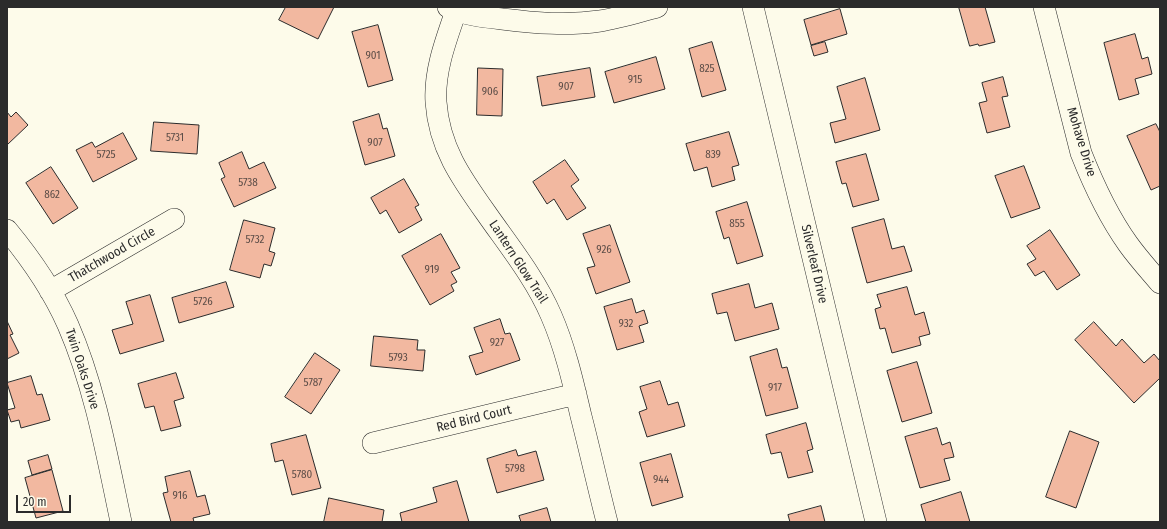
<!DOCTYPE html>
<html>
<head>
<meta charset="utf-8">
<style>
	body { margin:0 }
	#map { position:relative; width:1167px; height:529px; overflow:hidden; background:#fdfbea; font-family:"Fira Sans Condensed",sans-serif }
	canvas { display:block }
	.frame { position:absolute; inset:0; border:8px solid #2b2b2b; pointer-events:none }
	.scale { position:absolute; left:16px; top:495px; width:55px; height:18px; box-sizing:border-box; border:2px solid #2b2b2b; border-top:0; padding-left:5px; font-size:12px; line-height:14px; white-space:nowrap; color:#2b2b2b; -webkit-text-stroke:3px #fdfbea; paint-order:stroke }
</style>
</head>
<body>
<div id="map">
<canvas width="1167" height="529"></canvas>
<div class="frame"></div>
<div class="scale">20 m</div>
</div>
<script>
const context = document.querySelector('canvas').getContext('2d');
context.lineJoin = 'round';
function fillPath(path, color) {
  context.fillStyle = color;
  context.fill(path, 'evenodd');
}
function stroke(path, color, width, dash) {
  context.strokeStyle = color;
  context.lineWidth = width;
  context.lineCap = dash ? 'butt' : 'round';
  context.setLineDash(dash || []);
  context.stroke(path);
}
function label(font, color, halo, rows, align = 'center') {
  context.font = font + ' "Fira Sans Condensed",sans-serif';
  context.lineWidth = 3;
  context.setLineDash([]);
  context.textBaseline = 'middle';
  context.strokeStyle = halo;
  context.fillStyle = color;
  for (const [text, x, y, turn = 0] of rows) {
    context.save();
    context.translate(x, y);
    context.rotate((+turn || 0) * Math.PI / 180);
    context.textAlign = isNaN(turn) ? turn : align;
    if (halo) context.strokeText(text, 0, 0);
    context.fillText(text, 0, 0);
    context.restore();
  }
}
const building = new Path2D(`
	M286,7H334L318,39L279,20Z
	M959,7H985L995,42L979,46L978,44L970,46Z
	M840,9L847,34L811,45L804,20Z
	M378,25L393,80L368,87L352,32Z
	M1135,34L1142,59L1148,57L1152,74L1135,79L1139,94L1119,100L1104,43Z
	M712,42L726,90L702,97L689,49Z
	M825,42L828,52L814,56L811,46Z
	M656,57L665,89L614,103L605,72Z
	M478,68L503,69L502,116L477,115Z
	M590,68L595,97L542,106L537,77Z
	M1003,77L1008,96L1002,97L1010,127L987,133L979,103L987,101L982,83Z
	M865,78L880,130L835,143L830,123L846,119L837,87Z
	M7,112L11,117L16,112L28,125L7,145Z
	M379,114L383,129L387,128L395,156L365,165L353,122Z
	M154,122L199,125L197,154L151,151Z
	M1156,124L1160,132V186L1151,190L1127,136Z
	M729,132L739,165L732,167L735,180L712,187L707,167L694,171L686,144Z
	M123,133L137,159L93,182L76,150L92,142L95,147Z
	M242,152L249,169L264,162L276,188L234,207L221,179L225,177L219,163Z
	M866,154L879,200L853,207L846,183L842,184L836,162Z
	M565,160L579,180L571,186L586,208L567,220L554,199L547,204L533,182Z
	M1024,166L1040,208L1011,218L995,176Z
	M51,167L78,208L53,224L26,183Z
	M404,179L419,205L415,207L422,220L399,233L386,210L380,214L371,198Z
	M747,202L763,256L737,264L729,237L724,239L716,212Z
	M884,219L892,249L904,246L912,271L867,283L852,228Z
	M244,220L275,228L269,251L275,253L271,266L264,264L260,278L230,270Z
	M610,225L630,282L596,294L587,268L595,266L583,234Z
	M1050,230L1080,275L1057,290L1044,271L1035,276L1027,264L1036,259L1027,246Z
	M441,234L460,268L451,272L457,282L451,285L454,291L430,305L402,256Z
	M226,282L234,307L179,323L172,298Z
	M749,284L755,308L772,303L779,329L735,341L727,312L717,314L712,294Z
	M907,287L915,315L924,312L930,334L919,337L921,345L892,353L885,328L880,329L875,309L881,307L877,295Z
	M150,295L164,341L120,354L112,330L133,324L126,302Z
	M632,299L636,313L644,310L648,323L639,326L644,342L617,350L604,307Z
	M500,319L505,334L510,333L520,360L476,375L469,356L483,352L474,328Z
	M7,321L13,334L10,335L19,353L7,359Z
	M1094,322L1116,346L1122,339L1144,363L1154,354L1160,361V378L1134,403L1075,340Z
	M374,336L418,340L417,350H425L423,371L371,366Z
	M777,349L782,368L787,367L798,408L766,416L750,357Z
	M315,353L340,370L311,414L285,397Z
	M917,362L932,413L902,422L887,371Z
	M176,373L184,398L174,401L181,426L161,431L154,406L145,408L138,384Z
	M31,376L37,395L42,394L50,420L21,428L19,420L11,422L7,410L15,408L7,383Z
	M660,381L668,405L678,402L685,426L647,437L639,412L647,409L640,387Z
	M806,423L813,449L807,451L813,472L788,478L781,452L771,454L766,435Z
	M937,428L942,445L950,442L954,457L944,459L950,480L920,488L905,437Z
	M1070,431L1099,442L1076,508L1046,497Z
	M306,435L321,488L292,495L283,460L275,462L271,444Z
	M516,450L518,456L536,451L544,480L497,493L487,459Z
	M671,454L683,497L652,506L640,463Z
	M48,455L52,469L32,475L28,461Z
	M52,470L63,511L36,518L25,478Z
	M190,471L197,497L205,495L210,514L193,518L194,522H171L163,493L168,492L165,477Z
	M457,481L469,522H402L400,513L437,502L433,488Z
	M961,492L970,522H926L921,505Z
	M329,498L384,510L382,522H324Z
	M821,506L825,522H790L788,515Z
	M547,508L551,522H521L519,516Z`);
const minor = new Path2D(`
	M448,7C464,15 484,17 502,19C535,23 567,26 600,21C619,18 638,12 657,7
	M753,7L876,522
	M1044,7L1081,153C1094,186 1108,216 1128,244C1138,258 1149,270 1160,283
	M456,11C446,40 434,71 436,102C439,147 461,178 486,213C509,246 535,278 551,315C565,347 573,382 581,416C590,451 598,487 607,522
	M7,230C31,259 53,291 68,325C95,387 107,456 121,522
	M50,291L174,219
	M373,443L576,394`);
const numberNames = [
	["901",373,56],
	["825",707,69],
	["915",635,80],
	["907",566,87],
	["906",490,92],
	["5731",175,138],
	["907",375,143],
	["5725",106,155],
	["839",713,155],
	["5738",248,183],
	["862",52,195],
	["855",737,224],
	["5732",255,240],
	["926",604,250],
	["919",432,270],
	["5726",203,302],
	["932",626,324],
	["927",497,343],
	["5793",398,358],
	["5787",313,383],
	["917",775,388],
	["5798",515,469],
	["5780",302,475],
	["944",661,480],
	["916",180,496]
];
const streetNames = [
	["Mohave Drive",1081,142,73],
	["Thatchwood Circle",112,255,-30],
	["Lantern Glow Trail",518,262,57],
	["Silverleaf Drive",814,264,77],
	["Twin Oaks Drive",82,369,72],
	["Red Bird Court",474,419,-14]
];
fillPath(building, '#f2b8a0');
stroke(building, '#2b2b2b', 1);
stroke(minor, '#2b2b2b', 22);
stroke(minor, '#fdfbea', 21);
label('11px', '#5d4e48', null, numberNames);
label('13px', '#2b2b2b', '#fdfbea', streetNames);
</script>
</body>
</html>
